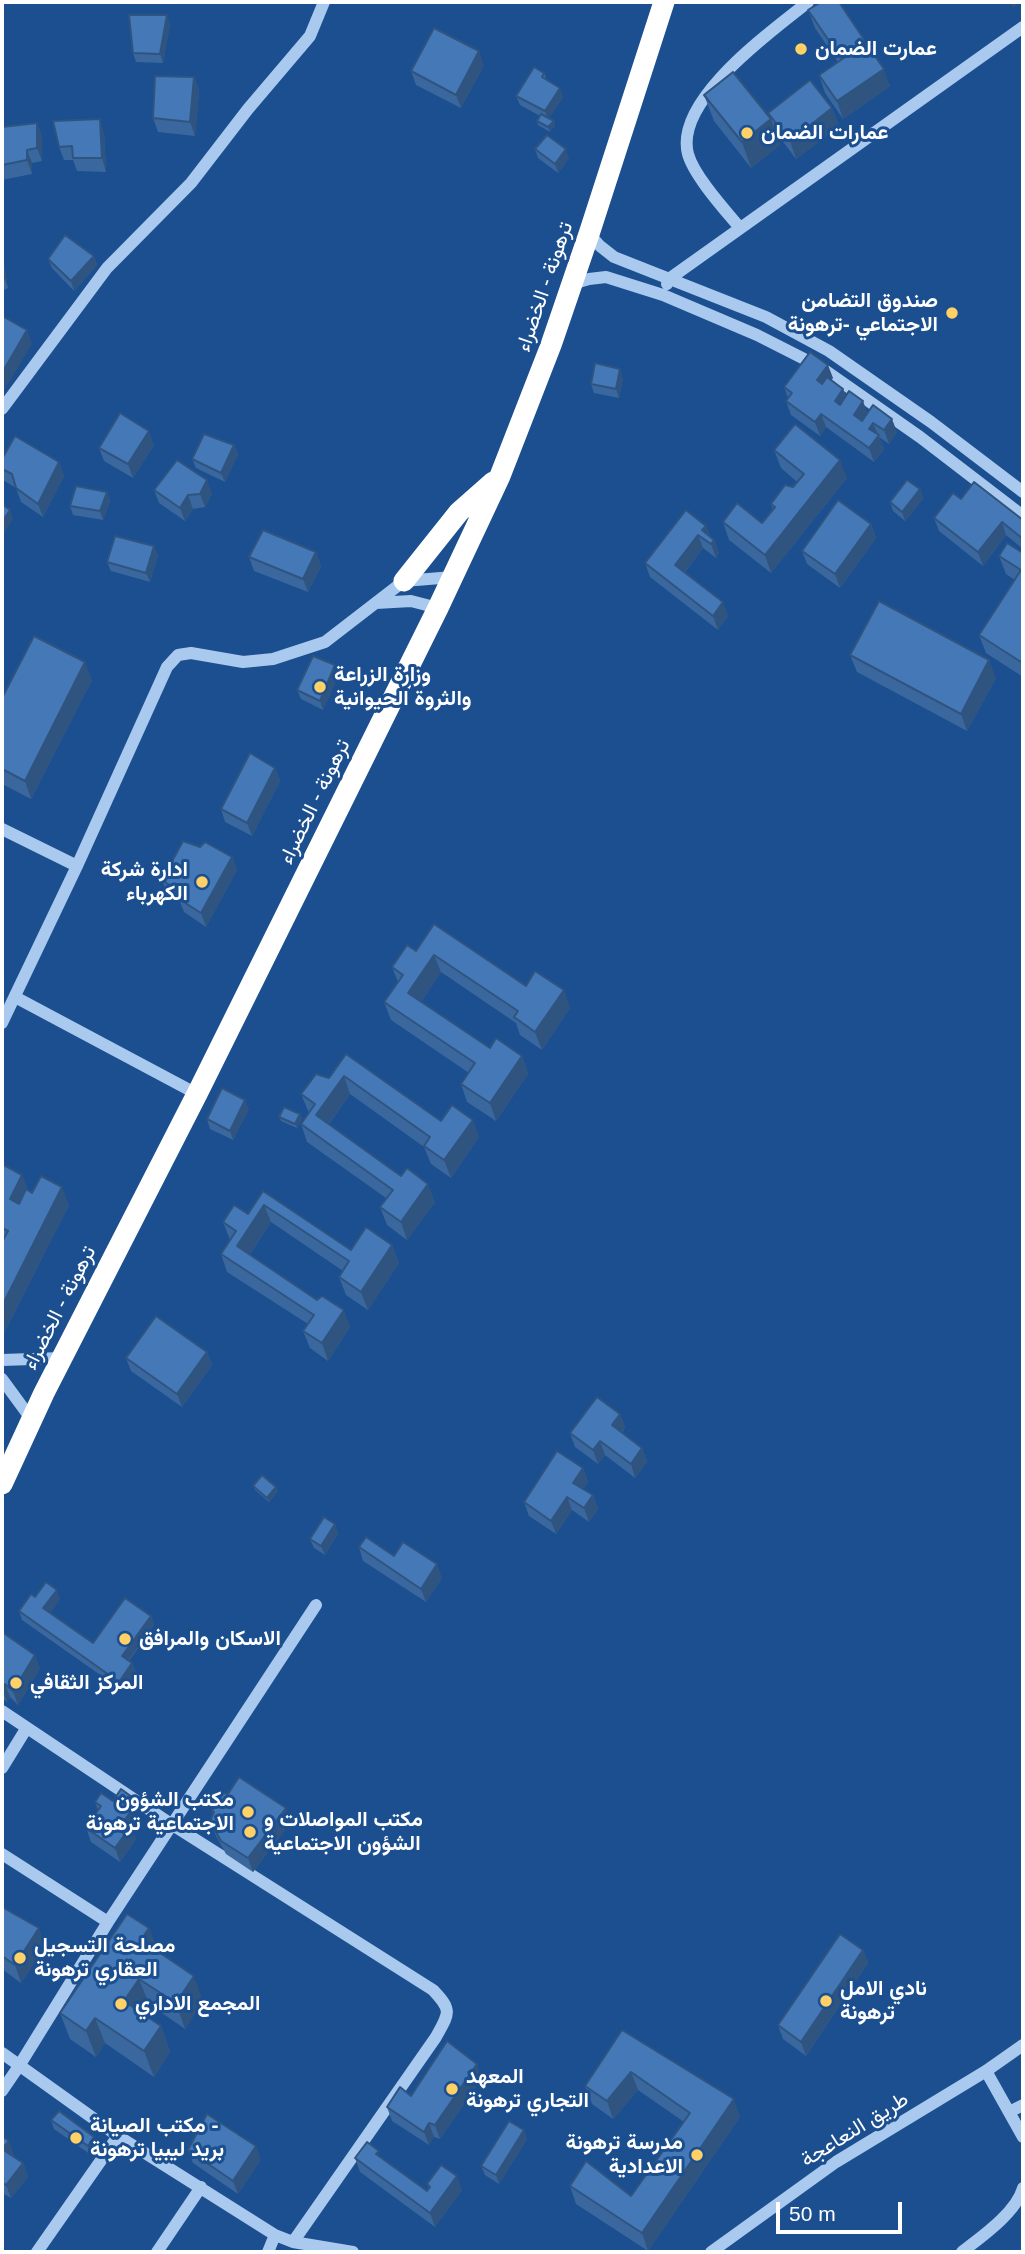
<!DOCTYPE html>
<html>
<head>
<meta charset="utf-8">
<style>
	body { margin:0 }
	#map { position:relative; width:1025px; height:2254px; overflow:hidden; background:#1b4f8f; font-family:Helvetica,sans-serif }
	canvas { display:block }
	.frame { position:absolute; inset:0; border:4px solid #fff; pointer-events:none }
	.scale { position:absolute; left:776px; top:2202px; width:126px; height:32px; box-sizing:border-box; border:4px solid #fff; border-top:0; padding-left:9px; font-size:21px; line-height:24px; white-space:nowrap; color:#fff; -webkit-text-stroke:5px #1b4f8f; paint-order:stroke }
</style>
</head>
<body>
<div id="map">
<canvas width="1025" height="2254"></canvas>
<div class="frame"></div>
<div class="scale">50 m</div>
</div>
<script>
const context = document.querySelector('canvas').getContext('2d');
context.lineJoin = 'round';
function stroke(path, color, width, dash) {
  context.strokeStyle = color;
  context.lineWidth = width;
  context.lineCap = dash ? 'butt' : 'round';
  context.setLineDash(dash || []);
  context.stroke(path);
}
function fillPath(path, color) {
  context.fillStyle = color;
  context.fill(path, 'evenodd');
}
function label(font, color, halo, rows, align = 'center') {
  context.font = font + ' Helvetica,Vazirmatn,sans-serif';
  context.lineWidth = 6;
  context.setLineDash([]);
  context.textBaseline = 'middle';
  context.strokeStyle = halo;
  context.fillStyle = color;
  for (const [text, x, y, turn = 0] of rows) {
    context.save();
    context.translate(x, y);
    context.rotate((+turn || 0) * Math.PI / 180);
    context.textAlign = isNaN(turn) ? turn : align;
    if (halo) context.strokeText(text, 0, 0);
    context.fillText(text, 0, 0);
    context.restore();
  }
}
const minor = new Path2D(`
	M740,228C725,210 694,176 688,154C674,100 771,32 808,2
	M589,234L600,246L614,257L766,317L829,351L931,422L1023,492
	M572,284L589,279L606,277L663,295L757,335L820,367L920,437L1023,516
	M667,284L669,279L1023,27
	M2,409L107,268L191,183L248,109L310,36L324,2
	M376,603L411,601L438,608
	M2,829L77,866
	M15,997L197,1094
	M2,1023L77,866L167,667L178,655L191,653L243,662L273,659L325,642L404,581L453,577
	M2,1360L62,1358
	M2,1379L32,1420
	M2,1711L171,1824L433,1990C453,2011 449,2013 436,2037L293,2242
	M2,1768L26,1729
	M2,1854L108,1922
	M2,2053L118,2136L275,2235L293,2242L353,2252
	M986,2071L1023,2137
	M2,2091L19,2066L108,1922L316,1605
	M1009,2112L1023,2105
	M37,2252L118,2136
	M157,2252L201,2187
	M268,2252L275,2235
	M711,2252L836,2162L986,2071L1023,2045
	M962,2252C981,2237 1016,2213 1023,2188`);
const highway = new Path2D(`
	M404,581L459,512L493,482
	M2,1484L44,1393L197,1094L438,608L500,476L551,345L589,234L664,2`);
const wall = new Path2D(`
	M808,10L865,41L890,86L843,119L825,93L819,75L838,62L815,28Z
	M170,24L163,63L136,62L133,53Z
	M484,65L461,108L416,85L411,71Z
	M544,73L547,80L563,97L549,118L554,121L555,125L550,132L538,125L537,121L540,116L520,105L516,96Z
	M194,77L199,91L195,136L158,132L153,118Z
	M704,95L770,119L768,113L832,108L839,126L796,159L775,131L780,145L751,168L714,121Z
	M37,123L42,137V161L32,163V174L2,180V127Z
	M104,132L106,172L77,171L73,160H64L59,147Z
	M535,149L569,158L558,173L538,158Z
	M2,254L8,288L2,291Z
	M94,256L97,265L74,291L52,268L48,259Z
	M623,378L619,398L594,393L591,384Z
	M833,378L831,380L843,389L846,396L868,413L897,432L889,444L879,437L884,449L874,462L826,427L820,436L791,415L786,401L788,398L784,387Z
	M154,445L133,478L104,461L99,448Z
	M234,445L238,454L225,482L196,468L192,459Z
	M774,450L847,478L771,573L729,540L723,522L762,523L773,510L771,504L793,487L797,482L781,468Z
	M2,459L59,462L64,476L43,517L21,502L16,488L3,480Z
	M920,489L923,499L905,521L893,511L890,502Z
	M154,490L212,493L205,507L193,509L185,521L159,503Z
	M107,492L110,501L103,520L73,515L70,506Z
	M961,499L1023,520V549L1006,535L983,566L939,531L934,518Z
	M871,524L876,538L840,588L807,564L802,551Z
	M706,526L710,536L714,540L719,553L716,558L703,548L685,572L728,616L718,630L650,577L645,563Z
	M316,552L321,566L308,592L254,571L249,557Z
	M1023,553V677L986,653L979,635L1015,580L1006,574L999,556Z
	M158,555L150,582L111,571L107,562Z
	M850,655L996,678L967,731L857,672Z
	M335,665L339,674L323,710L301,699L297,690Z
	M92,680L31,799L2,784V698Z
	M275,768L280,781L252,836L225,822L221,809Z
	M232,857L237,870L206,927L184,912L180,902L167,894L162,880Z
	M434,924L526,986L570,1008L542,1050L520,1035L516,1023L441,972L421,1002L490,1048L522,1056L528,1074L496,1121L467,1102L461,1084L469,1073L391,1020L384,1002L398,982L392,967L416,951Z
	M346,1054L441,1121L479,1137L451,1178L431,1164L424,1147L350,1094L329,1124L435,1202L407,1240L387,1225L380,1207L386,1198L307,1142L301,1124L309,1113L301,1094L329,1078Z
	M249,1109L233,1140L210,1129L207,1119Z
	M300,1114L302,1118L297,1128L281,1121L279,1117Z
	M2,1164L22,1175L28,1190L69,1205L2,1337Z
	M263,1191L351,1250L392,1245L399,1263L368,1310L346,1295L339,1277L343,1271L271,1222L250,1254L350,1327L328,1361L310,1348L303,1331L308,1324L227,1272L221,1254L230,1240L223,1222L248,1214Z
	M207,1352L212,1365L182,1407L131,1371L126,1358Z
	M620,1414L625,1427L622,1433L642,1448L647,1462L635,1478L605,1455L598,1464L575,1447L570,1433Z
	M583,1468L588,1482L583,1489L593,1495L598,1509L589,1522L572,1510L556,1534L529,1516L524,1502Z
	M253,1486L278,1491L269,1502L255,1490Z
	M338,1533L325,1555L314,1548L310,1539Z
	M359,1547L442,1578L426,1602L363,1561Z
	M35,1597L60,1599L50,1613L93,1643L151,1616L154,1625L129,1661L132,1663L136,1673L123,1691L22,1620L19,1611Z
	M2,1632L40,1668L18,1705L10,1697L7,1702L2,1698Z
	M132,1797L137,1810L135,1813L138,1822L132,1830L136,1839L120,1862L91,1842L86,1828L98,1810L95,1802L113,1801Z
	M212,1811L291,1822L253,1872L226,1854L215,1834L210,1821L213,1815Z
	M2,1907L45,1946L21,1983L2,1969Z
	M149,1928L157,1950L203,2001L185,2029L149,2004L142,2014L161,2026L170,2052L154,2077L105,2043L96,2057L70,2039L60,2013Z
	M863,1950L868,1963L806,2056L783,2039L778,2025Z
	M622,2030L740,2117L648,2251L576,2204L570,2186L631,2196L684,2122L638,2090L613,2119L592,2104L585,2086Z
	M482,2078L440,2139L434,2137L429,2145L392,2121L387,2107L411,2096Z
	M51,2120L97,2146L91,2155L54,2129Z
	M2,2136L14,2155L13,2156L23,2163L28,2177L11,2198L2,2193Z
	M527,2139L499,2184L485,2175L481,2166Z
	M188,2150L261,2159L238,2194L193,2163Z
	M355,2158H382L427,2191L429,2189L427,2184L462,2190L435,2227L360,2172Z`);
const shadedWall = new Path2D(`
	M1011,2H1020L1013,8Z
	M167,15L170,24L163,63L160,54Z
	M865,41L871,58L846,75L840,57Z
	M479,51L484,65L461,108L456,95Z
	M884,69L890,86L843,119L837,101Z
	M194,77L199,91L195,136L190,122Z
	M560,88L563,97L548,120L545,111Z
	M832,108L839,126L796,159L790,141Z
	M100,119L104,132L106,172L102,158Z
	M771,119L780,145L751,168L742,142Z
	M554,121L555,125L550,132L548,127Z
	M37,123L42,137V161L37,148Z
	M566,149L569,158L558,173L555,164Z
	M27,150L32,163V174L27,160Z
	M2,254L8,288L3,275Z
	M94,256L97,265L74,291L71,281Z
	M27,330L32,344L2,394V373Z
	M828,365L833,378L822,393L817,380Z
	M620,369L623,378L619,398L616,389Z
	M843,389L848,402L840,414L835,401Z
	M863,401L868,415L859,428L854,415Z
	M821,414L826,427L820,436L815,422Z
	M892,419L897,432L889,444L884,430Z
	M873,423L884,449L874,462L869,448V429Z
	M149,431L154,445L133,478L128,464Z
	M234,445L238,454L225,482L221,473Z
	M840,460L847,478L771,573L765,555Z
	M59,462L64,476L43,517L38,504Z
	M207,480L212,493L205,507L200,494Z
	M920,489L923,499L905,521L902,512Z
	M107,492L110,501L103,520L100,511Z
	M188,495L193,509L185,521L180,508Z
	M10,510L13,519L2,536V522Z
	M1002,522L1006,535L983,566L978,552Z
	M871,524L876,538L840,588L835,574Z
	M706,526L711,539L702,530Z
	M698,535L703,548L680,578L675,565Z
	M714,540L719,553L716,558L711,544Z
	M154,546L158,555L150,582L146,573Z
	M316,552L321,566L308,592L303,579Z
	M2,576L5,585L2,592Z
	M723,602L728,616L718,630L713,616Z
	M989,660L996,678L967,731L961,714Z
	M85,662L92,680L31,799L25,781Z
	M335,665L339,674L323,710L320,701Z
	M275,768L280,781L252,836L247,823Z
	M232,857L237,870L206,927L201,913Z
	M434,955L441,972L415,1011L408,993Z
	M564,990L570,1008L542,1050L535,1032Z
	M522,1056L528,1074L496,1121L490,1103Z
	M344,1076L350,1094L322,1133L316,1115Z
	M245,1100L249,1109L233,1140L230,1131Z
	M300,1114L302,1118L297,1128L295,1124Z
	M473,1120L479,1137L451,1178L444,1160Z
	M22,1175L29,1192L16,1217L10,1199Z
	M428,1184L435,1202L407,1240L401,1222Z
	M62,1187L69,1205L2,1337V1306Z
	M264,1205L271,1222L243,1264L237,1246Z
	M392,1245L399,1263L368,1310L361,1292Z
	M344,1310L350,1327L328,1361L322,1343Z
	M207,1352L212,1365L182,1407L177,1394Z
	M620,1414L625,1427L617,1439L612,1425Z
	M600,1441L605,1455L598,1464L593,1450Z
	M642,1448L647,1462L635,1478L631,1464Z
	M583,1468L588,1482L578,1496L573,1483Z
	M276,1487L278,1491L269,1502L267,1498Z
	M593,1495L598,1509L589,1522L584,1508Z
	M567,1497L572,1510L556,1534L551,1521Z
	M335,1524L338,1533L325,1555L321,1546Z
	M437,1564L442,1578L426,1602L421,1589Z
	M57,1590L60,1599L47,1617L43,1608Z
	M151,1616L154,1625L125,1665L122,1656Z
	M35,1655L40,1668L18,1705L13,1691Z
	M132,1663L136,1673L123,1691L119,1682Z
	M5,1684L10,1697L7,1702L2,1689Z
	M132,1797L137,1810L135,1813L138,1822L132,1830L136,1839L120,1862L115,1848L124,1821L127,1804Z
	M286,1808L291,1822L253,1872L248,1858Z
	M39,1928L45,1946L21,1983L15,1965Z
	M149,1928L158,1954L141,1940Z
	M863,1950L868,1963L806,2056L801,2042Z
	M194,1976L203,2001L185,2029L176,2003Z
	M139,1979L149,2004L133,2027L124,2001Z
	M95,2018L105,2043L96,2057L86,2031Z
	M161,2026L170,2052L154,2077L144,2051Z
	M477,2064L482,2078L440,2139L435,2125Z
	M631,2072L638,2090L613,2119L607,2101Z
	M734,2099L740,2117L648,2251L642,2233Z
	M429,2123L434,2137L429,2145L424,2132Z
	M524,2130L527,2139L499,2184L496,2175Z
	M94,2137L97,2146L91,2155L88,2146Z
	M9,2141L14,2155L7,2162L2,2149Z
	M256,2146L261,2159L238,2194L233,2181Z
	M23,2163L28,2177L11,2198L6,2185Z
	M457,2176L462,2190L435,2227L430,2213Z`);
const building = new Path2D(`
	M821,2H839L865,41L840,57L808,10Z
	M129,15H167L160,54L133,53Z
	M434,28L479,51L456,95L411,71Z
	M866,43L884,69L837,101L819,75Z
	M534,67L544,73L542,77L560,88L545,111L516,96Z
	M733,72L771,119L742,142L704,95Z
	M155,76L194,77L190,122L153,118Z
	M810,80L832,108L790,141L768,113Z
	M541,114L554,121L548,127L537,121Z
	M100,119L102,158H73L72,146L59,147L53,121Z
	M37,123V148L27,150V160L2,165V127Z
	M547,135L566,149L555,164L535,149Z
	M65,235L94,256L71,281L48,259Z
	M4,317L27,330L2,373V321Z
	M810,352L828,365L817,380L822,384L827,377L843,389L835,401L840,405L849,391L863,401L854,415L862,421L873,405L892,419L884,430L873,423L869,429L879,435L869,448L821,414L815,422L786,401L792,393L784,387Z
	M595,363L620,369L616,389L591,384Z
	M120,413L149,431L128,464L99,448Z
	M795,424L840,460L765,555L723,522L737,503L762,523L775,507L771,504L785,485L793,487L804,474L774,450Z
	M204,434L234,445L221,473L192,459Z
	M15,436L59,462L38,504L16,488L12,474L2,469V459Z
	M177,460L207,480L200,494L188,495L180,508L154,490Z
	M907,480L920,489L902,512L890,502Z
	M974,482L1023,520V539L1002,522L978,552L934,518L953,493L961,499Z
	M76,486L107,492L100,511L70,506Z
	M838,500L871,524L835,574L802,551Z
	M2,504L10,510L2,522Z
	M686,510L706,526L702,530L714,540L711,544L698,535L675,565L723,602L713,616L645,563Z
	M263,530L316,552L303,579L249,557Z
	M115,536L154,546L146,573L107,562Z
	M1007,543L1023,553V658L1021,662L979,635L1021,570L999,556Z
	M879,601L989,660L961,714L850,655Z
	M34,636L85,662L25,781L2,769V698Z
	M313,656L335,665L320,701L297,690Z
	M250,753L275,768L247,823L221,809Z
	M183,841L200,847L205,842L232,857L201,913L179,899L180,892L162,880Z
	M434,924L526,986L535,971L564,990L535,1032L514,1017L518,1011L434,955L408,993L490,1048L496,1038L522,1056L490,1103L461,1084L475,1063L384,1002L403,975L392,967L407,945L416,951Z
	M346,1054L441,1121L452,1105L473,1120L444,1160L424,1146L430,1137L344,1076L316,1115L401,1176L407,1168L428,1184L401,1222L380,1207L393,1190L301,1124L315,1104L301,1094L316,1074L329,1078Z
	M222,1088L245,1100L230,1131L207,1119Z
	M284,1107L300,1114L295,1124L279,1117Z
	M2,1164L22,1175L10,1199L19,1204L26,1189L32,1193L41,1176L62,1187L2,1306V1242L8,1231L2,1228Z
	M263,1191L351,1250L366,1227L392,1245L361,1292L339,1277L349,1261L264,1205L237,1246L317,1300L322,1296L344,1310L322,1343L303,1331L314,1315L221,1254L236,1231L223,1222L234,1205L248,1214Z
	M156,1316L207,1352L177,1394L126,1358Z
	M597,1397L620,1414L612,1425L642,1448L631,1464L600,1441L593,1450L570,1433Z
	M557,1451L583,1468L573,1483L593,1495L584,1508L567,1497L551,1521L524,1502Z
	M262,1475L276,1487L267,1498L253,1486Z
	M324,1517L335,1524L321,1546L310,1539Z
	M366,1537L394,1556L403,1542L437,1564L421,1589L359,1547Z
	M46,1582L57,1590L43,1608L93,1643L125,1598L151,1616L122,1656L132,1663L119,1682L19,1611L31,1594L35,1597Z
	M2,1632L35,1655L13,1691L5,1684L2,1689Z
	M239,1777L286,1808L248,1858L221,1841L210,1821L214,1812L212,1811L222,1793L228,1794Z
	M121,1789L132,1797L127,1804L133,1808L124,1821L131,1826L115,1848L86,1828L101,1806L95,1802L101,1793L113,1801Z
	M2,1907L39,1928L15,1965L2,1956Z
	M127,1914L149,1928L141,1940L194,1976L176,2003L139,1979L124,2001L161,2026L144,2051L95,2018L86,2031L60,2013Z
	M840,1934L863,1950L801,2042L778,2025Z
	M622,2030L734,2099L642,2233L570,2186L586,2161L631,2196L690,2113L631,2072L607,2101L585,2086Z
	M447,2041L477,2064L435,2125L429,2123L424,2132L387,2107L400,2087L411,2096Z
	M59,2111L94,2137L88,2146L51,2120Z
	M207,2114L256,2146L233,2181L188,2150Z
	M509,2121L524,2130L496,2175L481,2166Z
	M2,2136L9,2141L2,2149L23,2163L6,2185L2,2182Z
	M367,2142L379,2151L376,2154L427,2191L430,2187L427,2184L441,2165L457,2176L430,2213L355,2158Z`);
const markers = [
	[801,49,7,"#ffd166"],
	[747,133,7,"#ffd166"],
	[952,313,7,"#ffd166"],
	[320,687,7,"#ffd166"],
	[202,882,7,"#ffd166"],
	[125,1639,7,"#ffd166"],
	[16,1683,7,"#ffd166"],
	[248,1812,7,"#ffd166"],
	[250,1832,7,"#ffd166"],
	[20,1958,7,"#ffd166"],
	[826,2001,7,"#ffd166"],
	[121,2004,7,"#ffd166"],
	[452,2089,7,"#ffd166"],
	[76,2138,7,"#ffd166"],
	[697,2155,7,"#ffd166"]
];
const poiNames = [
	["عمارت الضمان",815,49],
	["عمارات الضمان",761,133],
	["صندوق التضامن",938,301,"right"],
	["الاجتماعي -ترهونة",938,325,"right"],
	["وزارة الزراعة",334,675],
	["والثروة الحيوانية",334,699],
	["ادارة شركة",188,870,"right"],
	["الكهرباء",188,894,"right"],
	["الاسكان والمرافق",139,1639],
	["المركز الثقافي",30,1683],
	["مكتب الشؤون",234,1800,"right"],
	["الاجتماعية ترهونة",234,1824,"right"],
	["مكتب المواصلات و",264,1820],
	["الشؤون الاجتماعية",264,1844],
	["مصلحة التسجيل",34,1946],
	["العقاري ترهونة",34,1970],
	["نادي الامل",840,1989],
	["ترهونة",840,2013],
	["المجمع الاداري",135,2004],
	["المعهد",466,2077],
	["التجاري ترهونة",466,2101],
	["مكتب الصيانة -",90,2126],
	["بريد ليبيا ترهونة",90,2150],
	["مدرسة ترهونة",683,2143,"right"],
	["الاعدادية",683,2167,"right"]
];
const streetNames = [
	["ترهونة - الخضراء",545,287,-71],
	["ترهونة - الخضراء",315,802,-64],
	["ترهونة - الخضراء",60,1308,-63],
	["طريق النعاعجة",855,2130,-32]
];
stroke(minor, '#a9c9ee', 12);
stroke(highway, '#fff', 21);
fillPath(wall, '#3a679d');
fillPath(shadedWall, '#305480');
fillPath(building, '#4478b7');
stroke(building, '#305480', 2);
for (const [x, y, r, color] of markers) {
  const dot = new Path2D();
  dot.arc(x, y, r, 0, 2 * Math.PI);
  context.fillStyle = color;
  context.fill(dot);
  stroke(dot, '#1b4f8f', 2.5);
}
label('bold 21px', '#fff', '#1b4f8f', poiNames, 'left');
label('21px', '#fff', '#1b4f8f', streetNames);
</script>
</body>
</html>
